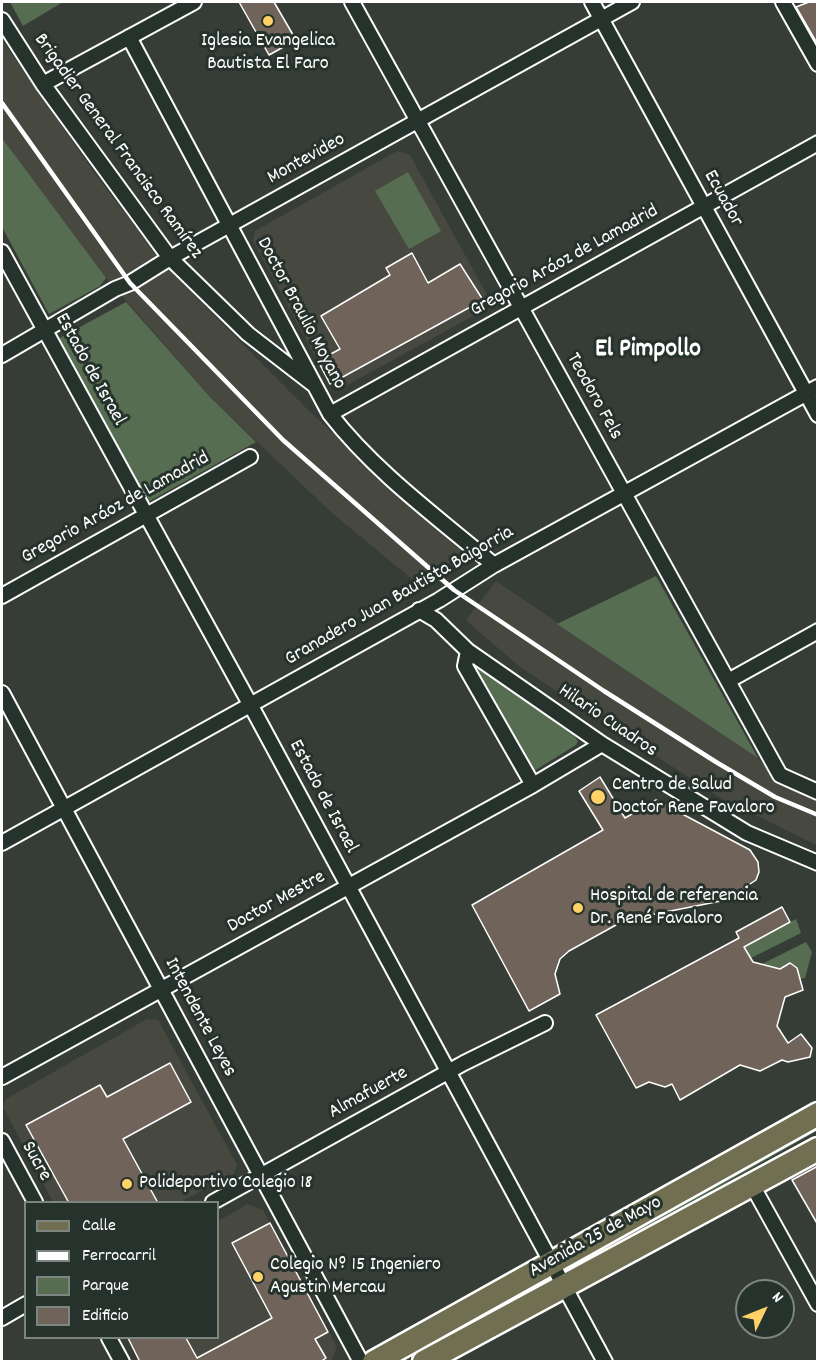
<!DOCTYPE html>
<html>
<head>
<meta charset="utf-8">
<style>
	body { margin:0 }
	#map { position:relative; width:819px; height:1363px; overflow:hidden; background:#353d36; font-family:Dekko,sans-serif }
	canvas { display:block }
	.frame { position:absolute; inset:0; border:3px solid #fff; pointer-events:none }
	.legend { position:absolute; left:24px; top:1201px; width:195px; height:138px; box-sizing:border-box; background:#26332d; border:2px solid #7d8581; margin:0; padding:8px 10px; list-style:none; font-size:18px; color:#fff }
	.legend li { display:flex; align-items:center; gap:12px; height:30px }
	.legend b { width:30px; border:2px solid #7d8581 }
	.north { position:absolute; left:735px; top:1279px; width:60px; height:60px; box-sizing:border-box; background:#26332d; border:2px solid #7d8581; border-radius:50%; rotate:47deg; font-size:16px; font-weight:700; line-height:24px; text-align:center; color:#fff }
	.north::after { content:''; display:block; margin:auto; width:21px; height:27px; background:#ffd166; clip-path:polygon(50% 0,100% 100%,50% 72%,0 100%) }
</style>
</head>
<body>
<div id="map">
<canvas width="819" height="1363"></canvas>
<div class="frame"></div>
<ul class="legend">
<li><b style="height:8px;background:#716f52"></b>Calle</li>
<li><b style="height:8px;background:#fff"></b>Ferrocarril</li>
<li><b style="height:16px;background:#576d51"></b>Parque</li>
<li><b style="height:16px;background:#70645a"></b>Edificio</li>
</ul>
<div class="north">N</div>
</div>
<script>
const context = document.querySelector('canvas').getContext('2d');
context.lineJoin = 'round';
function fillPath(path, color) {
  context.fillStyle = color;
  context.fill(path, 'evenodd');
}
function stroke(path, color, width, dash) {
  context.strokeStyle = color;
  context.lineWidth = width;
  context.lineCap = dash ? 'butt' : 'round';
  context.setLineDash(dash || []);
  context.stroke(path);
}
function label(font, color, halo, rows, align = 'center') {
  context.font = font + ' Dekko,sans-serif';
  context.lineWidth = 6;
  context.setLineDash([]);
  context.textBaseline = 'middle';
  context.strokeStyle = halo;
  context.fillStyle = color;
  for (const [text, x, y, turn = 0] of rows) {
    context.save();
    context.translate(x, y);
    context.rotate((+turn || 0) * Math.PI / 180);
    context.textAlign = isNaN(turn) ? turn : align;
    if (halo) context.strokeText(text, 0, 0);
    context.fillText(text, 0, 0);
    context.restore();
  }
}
const built = new Path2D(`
	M2,40L100,181L175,276L312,414L465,550L469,560L424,589L332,513L210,397L96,266L2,138Z
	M397,151L410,155L487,295L484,310L342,388L330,384L253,241L255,231Z
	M496,581L758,758L777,780L817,798V845L722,799L520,667L466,620Z
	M147,1019L158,1020L237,1165L234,1174L180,1202H53L3,1107L6,1099Z
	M248,1204L263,1210L337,1347L331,1361L141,1362L128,1338H218V1221Z`);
const green = new Path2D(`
	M10,2H63L23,26Z
	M2,138L106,278L100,286L49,314L2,227Z
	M408,172L441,231L409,249L375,191Z
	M126,302L210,397L256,442L148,502L58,339Z
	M656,576L758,758L557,624Z
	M476,666L574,736L578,741L576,745L534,771L528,769L474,669Z
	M796,919L801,933L751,958L744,947Z
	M806,942L812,952L805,978L792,980L798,971L790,963L781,969L762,964Z
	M817,1125V1131L573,1269L570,1264Z
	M528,1288L530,1292L404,1361L396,1362Z`);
const building = new Path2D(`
	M239,2H274L296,40L269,55Z
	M809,2H818V45L796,7Z
	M412,253L428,283L460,264L483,300L330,384L318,361L340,349L321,316L390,275L386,268Z
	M600,777L625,818L656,800L750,850L758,862L759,872L756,880L726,900L625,920L569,951L560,959L555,974L560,994L529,1011L472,905L603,830L579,791Z
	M782,907L790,922L744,947L753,962L780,969L790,963L797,968L803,990L785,997L777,1026L788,1043L801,1034L812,1048L810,1057L788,1062L782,1060L760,1071L740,1065L680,1100L672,1084L665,1087L649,1082L636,1088L596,1015L739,938L736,932Z
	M170,1063L191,1102L123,1139L158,1203H69L26,1125L100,1085L107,1097Z
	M818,1166V1225L792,1180Z
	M270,1223L328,1332L315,1339L326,1358L320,1362H140L128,1338H186L197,1358L272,1318L232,1243Z`);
const street = new Path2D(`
	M352,2L780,775L818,792
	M592,2L818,415
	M783,2L818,64
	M2,20L43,84L170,258L248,334L314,385
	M129,37L330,414C375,472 437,517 494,565
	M43,84L194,2
	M2,252L250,704L605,1362
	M2,355L115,289L130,283L170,258L632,2
	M330,414L818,143
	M2,596L250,457
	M419,610L436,620L468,651L602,744L747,833L818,863
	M468,651L465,666L533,785
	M728,681L818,631
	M2,693L361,1362
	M2,843L439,600L494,565L818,387
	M2,1077L533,785L602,744
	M2,1141L35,1202
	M752,1185L818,1304
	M213,1202L464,1063L545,1023
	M2,1318L26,1304
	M109,1338L122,1362`);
const primary = new Path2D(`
	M374,1362L818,1114
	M424,1362L818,1149`);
const rail = new Path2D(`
	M2,103L130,283L283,440L454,590L604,691L716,762L775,797L818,815`);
const markers = [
	[268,21,6,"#ffd166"],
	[598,797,8,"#ffd166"],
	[578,908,6,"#ffd166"],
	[127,1184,6,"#ffd166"],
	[258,1277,6,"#ffd166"]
];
const poiNames = [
	["Iglesia Evangelica",268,42,"center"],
	["Bautista El Faro",268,65,"center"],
	["Centro de Salud",612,786],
	["Doctor Rene Favaloro",612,809],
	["Hospital de referencia",590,897],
	["Dr. René Favaloro",590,920],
	["Polideportivo Colegio 18",139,1184],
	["Colegio Nº 15 Ingeniero",270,1266],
	["Agustin Mercau",270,1289]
];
const streetNames = [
	["Brigadier General Francisco Ramírez",117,147,54],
	["Montevideo",307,160,-29],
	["Ecuador",722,199,61],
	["Gregorio Aráoz de Lamadrid",565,262,-29],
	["Doctor Braulio Moyano",300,314,62],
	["Estado de Israel",89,370,61],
	["Teodoro Fels",593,397,61],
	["Gregorio Aráoz de Lamadrid",116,509,-29],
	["Granadero Juan Bautista Baigorria",400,597,-30],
	["Hilario Cuadros",607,722,34],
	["Estado de Israel",322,797,62],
	["Doctor Mestre",277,903,-29],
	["Intendente Leyes",199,1018,62],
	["Almafuerte",369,1094,-29],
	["Sucre",35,1162,61],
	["Avenida 25 de Mayo",596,1238,-29]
];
const districtNames = [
	["El Pimpollo",648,351]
];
fillPath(built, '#474941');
fillPath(green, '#576d51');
fillPath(building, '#70645a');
stroke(building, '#fff', 1.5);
stroke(street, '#fff', 18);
stroke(primary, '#fff', 27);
stroke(street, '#26332d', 14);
stroke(primary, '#716f52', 22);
stroke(rail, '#fff', 4.5);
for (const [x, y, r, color] of markers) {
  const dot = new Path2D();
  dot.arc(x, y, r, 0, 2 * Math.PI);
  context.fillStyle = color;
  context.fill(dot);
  stroke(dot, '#26332d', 2);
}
label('20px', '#fff', '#26332d', poiNames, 'left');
label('20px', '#fff', '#26332d', streetNames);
label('bold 26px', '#fff', '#26332d', districtNames);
</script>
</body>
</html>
